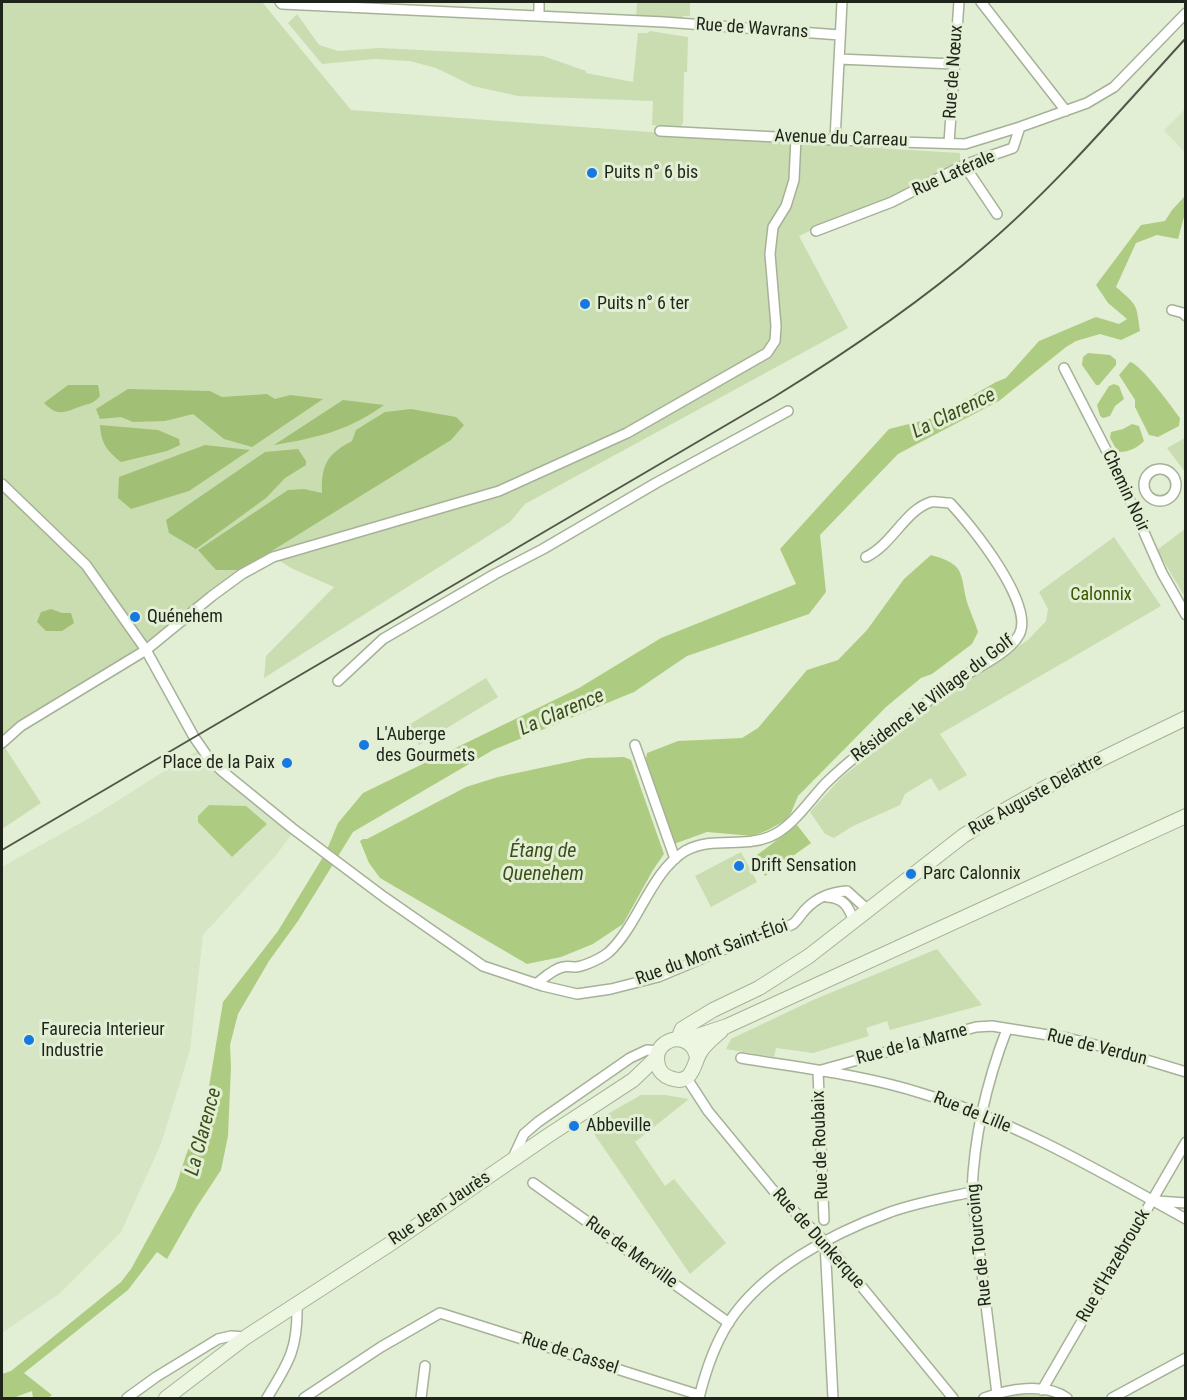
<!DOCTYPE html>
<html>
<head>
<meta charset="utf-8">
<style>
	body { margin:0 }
	#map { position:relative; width:1187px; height:1400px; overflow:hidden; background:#e3efd4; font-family:"Roboto Condensed",sans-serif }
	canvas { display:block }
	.frame { position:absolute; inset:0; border:3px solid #1f241a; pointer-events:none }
</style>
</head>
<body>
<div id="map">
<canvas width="1187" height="1400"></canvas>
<div class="frame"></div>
</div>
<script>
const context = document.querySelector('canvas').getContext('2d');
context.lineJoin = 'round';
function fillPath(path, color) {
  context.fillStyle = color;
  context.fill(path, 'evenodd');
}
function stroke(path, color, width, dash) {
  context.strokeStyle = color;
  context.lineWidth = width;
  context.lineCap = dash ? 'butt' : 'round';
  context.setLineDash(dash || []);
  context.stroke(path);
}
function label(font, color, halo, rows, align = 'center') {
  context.font = font + ' "Roboto Condensed",sans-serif';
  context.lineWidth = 6;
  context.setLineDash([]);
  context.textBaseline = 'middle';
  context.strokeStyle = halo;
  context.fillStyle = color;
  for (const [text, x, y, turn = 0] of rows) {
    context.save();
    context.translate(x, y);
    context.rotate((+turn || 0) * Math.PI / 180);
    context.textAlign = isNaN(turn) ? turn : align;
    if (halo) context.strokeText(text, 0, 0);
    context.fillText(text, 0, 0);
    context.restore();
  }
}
const built = new Path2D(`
	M1185,109V153L1164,130Z
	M201,748L292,828L291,835L277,854L203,935L190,1050L161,1144L121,1232L59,1294L2,1333V867L98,813Z`);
const green = new Path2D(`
	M2,2H262L351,110L840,146L960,153V167L895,205L814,229L799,236L848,328L525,504L510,522L264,678L266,656L334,587L293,569L273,557L242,574L146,650L2,743L41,803L2,829Z
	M637,2H690V16H683V22L636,17Z
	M297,14L319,45L338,51L379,48L543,56L586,71V73L633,82L638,33H647L650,31L688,37L687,72H684L683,123L680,128L652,125L653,101L518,96L473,86L436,68L410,61L375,59L322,64L288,23Z
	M1185,438V472L1167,448Z
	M1185,529V597L1157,550Z
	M1114,537L1161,606L940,734L967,775L939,791L931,778L905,794L900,805L851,827L834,838L825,834L810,812L841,778L949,691L1028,640L1046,621L1048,609L1039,592Z
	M486,678L498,697L419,745L407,726Z
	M741,852L757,882L711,907L695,876Z
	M937,949L982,1005L890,1030L887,1021L866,1028L869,1036L813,1053L776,1048L774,1057L726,1049L731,1039L813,1000Z
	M641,1095H665L689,1099L635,1142L665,1186L674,1179L726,1243L690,1274L588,1125Z
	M1019,1395H1037L1056,1398H1000Z`);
const forest = new Path2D(`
	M68,385H98L100,396C92,405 89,403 79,407C63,413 57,416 44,403Z
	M128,389L210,391L222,397L267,394L275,399L290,395L323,399L252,447L224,439L193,414L165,421L133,422L121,417L100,419L96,409Z
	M343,400L384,405C348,431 316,438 274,445Z
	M411,409L456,417L464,425L451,440L241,570H216L198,550L288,490L304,489L322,493C321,465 327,454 352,441L356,430L385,412Z
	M100,425L158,430L179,439L180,445L167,451L121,462C107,451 101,443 100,425Z
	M205,445L250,450L189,491L131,509L118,498L119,477Z
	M298,449L306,461V465L285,478L266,498L196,549L169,533L166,520L265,452Z
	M51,609L62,613H71L74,623L62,631H46L37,622L41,612Z`);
const water = new Path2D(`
	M1185,196V213L1178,239L1157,235L1136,243L1116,287C1138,306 1136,303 1140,331L1121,340L1100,334L1076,341L1066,347L999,401L898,454L820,535L826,592L809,614L687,656L634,692L493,750L353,832L298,921L269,961L238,1014L230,1045L231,1067L228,1136L221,1170L196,1208L167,1259L157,1252L128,1290L24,1373L52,1395L48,1398H33L32,1391L13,1398H2V1374L11,1371L121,1282L131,1269L175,1189L186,1155L206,1105L223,1002L278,931L326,852L338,823L363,793L579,688L661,638L796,584L780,549L889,429L933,418L996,382L1006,378L1039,341L1096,317L1119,324L1127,319L1108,303L1096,285L1141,225L1165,221L1172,210Z
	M1088,353L1110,355L1116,360V365L1099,385H1096L1082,365L1083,357Z
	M1130,362C1141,364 1171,406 1180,418L1179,426L1158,437L1149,435L1135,407V400L1119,375Z
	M1114,384L1119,386L1124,399L1115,406L1110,416L1103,418L1100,416L1097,405L1109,386Z
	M1132,424L1139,426L1144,441C1139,447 1127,453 1118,452L1110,438L1111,432L1123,429Z
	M931,555C968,565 959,575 968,605C971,614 975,622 978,632L972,644L932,674L921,678L886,707L798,796L791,813L786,820L768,830L753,836L707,832L674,844L646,759L647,753L678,741L742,738L758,728L807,670L838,660L867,630L904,579Z
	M624,757L631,760L664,854L653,870L623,924L593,944L561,957L527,964L380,878L369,863L360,841L363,839H367L466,787L498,777L587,758Z
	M209,805L246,806L267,824L232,857L198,822V816Z
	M797,825L811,843L765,876L753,858Z`);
const street = new Path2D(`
	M280,2L282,4L664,22L840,35
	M981,2L1066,111
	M539,16V2
	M839,59L954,64
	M660,131L835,140L965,144L1020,127
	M835,140L842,2
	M949,143L959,2
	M964,165L997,214
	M816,231L892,202L964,165L1013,148L1020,127L1087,103L1114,87L1186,13
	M1172,310L1183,313L1186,316
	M1064,368L1116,469L1162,573L1186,615
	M1144 485a16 16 0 1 1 32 0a16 16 0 1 1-32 0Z
	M2,484L86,565L146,650L194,737L208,757L222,771L292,828L384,897L483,966L543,986L577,994L611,989L658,977L770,930C778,928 786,928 793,924C798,920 801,914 805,910C817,897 830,892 847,891L868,910
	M338,681L383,639L495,574L543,549L656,483L788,411
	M2,743L21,726L146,650L212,596L242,574L273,557L499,491L627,433L767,353L775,341L776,326L770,254L773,227L786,206L794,180L796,138
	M635,745L675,859
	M827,897C844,898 848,906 854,921
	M536,984C544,978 553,969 563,967C567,966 572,967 576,967C585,966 602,958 609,952C639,924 650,873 685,851C712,836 742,848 769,837C792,828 809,801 825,784C840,769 856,756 873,743C899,724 924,704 949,685C969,671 1007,656 1019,635C1036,605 970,524 950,503C944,503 936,501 931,502C905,510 892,545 866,557
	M741,1058C802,1068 865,1075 924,1094C1016,1122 1101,1172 1186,1219
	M686,1077L708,1111L773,1190L825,1242L953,1398
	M512,1160L524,1134L538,1122L630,1058L647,1050L658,1051
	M533,1183L729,1323
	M1157,1201L1186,1203
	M824,1220L818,1071L976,1027L992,1026L1067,1038L1100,1046L1186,1072
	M825,1242L833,1398
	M1042,1390L1186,1142
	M997,1394L972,1192C974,1136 987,1081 1007,1029
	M127,1398L156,1377L218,1339L231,1336L246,1337
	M267,1398C289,1362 298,1349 297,1305
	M304,1398L381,1347L440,1313L699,1395
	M421,1398L425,1366
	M699,1398C705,1373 715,1344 729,1322C763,1270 831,1234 888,1213C915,1203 944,1198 972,1192
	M984,1398C1008,1389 1045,1382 1067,1398
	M1112,1398L1186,1358`);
const secondary = new Path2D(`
	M678,1039L682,1029L713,1010L759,988L809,956L963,836C1033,790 1110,755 1186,718
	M685,1040L727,1026L1186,816
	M697,1057C693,1039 674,1033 661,1047C657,1052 656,1058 658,1065C659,1071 664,1076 670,1078C694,1087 693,1062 701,1051C706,1043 714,1037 721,1031
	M166,1398L246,1337L393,1242L549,1135L633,1080L657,1057`);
const rail = new Path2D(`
	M2,850L774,397C847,352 917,305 983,248C1057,185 1120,110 1186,38`);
const markers = [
	[592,173,6,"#1579e1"],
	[585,304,6,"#1579e1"],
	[135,617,6,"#1579e1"],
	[364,745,6,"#1579e1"],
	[287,763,6,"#1579e1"],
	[739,866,6,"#1579e1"],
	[911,874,6,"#1579e1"],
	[29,1040,6,"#1579e1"],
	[574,1126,6,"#1579e1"]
];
const streetNames = [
	["Rue de Wavrans",752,29,4],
	["Rue de Nœux",954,72,-86],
	["Avenue du Carreau",841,139,2],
	["Rue Latérale",954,174,-24],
	["Chemin Noir",1125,491,65],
	["Résidence le Village du Golf",933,699,-37],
	["Rue Auguste Delattre",1036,795,-29],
	["Rue du Mont Saint-Éloi",712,953,-20],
	["Rue de la Marne",912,1045,-15],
	["Rue de Verdun",1097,1048,14],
	["Rue de Lille",972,1113,22],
	["Rue de Roubaix",821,1145,-92],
	["Rue Jean Jaurès",440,1209,-34],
	["Rue de Dunkerque",818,1239,48],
	["Rue de Tourcoing",980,1245,-96],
	["Rue de Merville",631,1253,36],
	["Rue d'Hazebrouck",1114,1266,-60],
	["Rue de Cassel",570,1354,18]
];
const poiNames = [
	["Puits n° 6 bis",604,173],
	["Puits n° 6 ter",597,304],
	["Quénehem",147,617],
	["L'Auberge",376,735],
	["des Gourmets",376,756],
	["Place de la Paix",275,763,"right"],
	["Drift Sensation",751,866],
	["Parc Calonnix",923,874],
	["Faurecia Interieur",41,1030],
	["Industrie",41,1051],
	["Abbeville",586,1126]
];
const parkNames = [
	["Calonnix",1101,595]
];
const waterNames = [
	["La Clarence",954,414,-26],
	["La Clarence",562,713,-23],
	["Étang de",543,852],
	["Quenehem",543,875],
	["La Clarence",204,1132,-75]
];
fillPath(built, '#d6e5c3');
fillPath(green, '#c9ddb0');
fillPath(forest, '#a1c075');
fillPath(water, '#adcc81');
stroke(street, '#a6b298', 12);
stroke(secondary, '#a6b298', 16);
stroke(street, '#fff', 9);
stroke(secondary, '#ecf6e0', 14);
stroke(rail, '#515849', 2);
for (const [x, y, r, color] of markers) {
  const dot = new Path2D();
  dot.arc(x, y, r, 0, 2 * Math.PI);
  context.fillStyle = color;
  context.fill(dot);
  stroke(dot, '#e3efd4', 2);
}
label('18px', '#1f241a', '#e3efd4', streetNames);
label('18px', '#1f241a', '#e3efd4', poiNames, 'left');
label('18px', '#3b5500', '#e3efd4', parkNames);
label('italic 20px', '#3c4f1a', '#e3efd4', waterNames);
</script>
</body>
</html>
